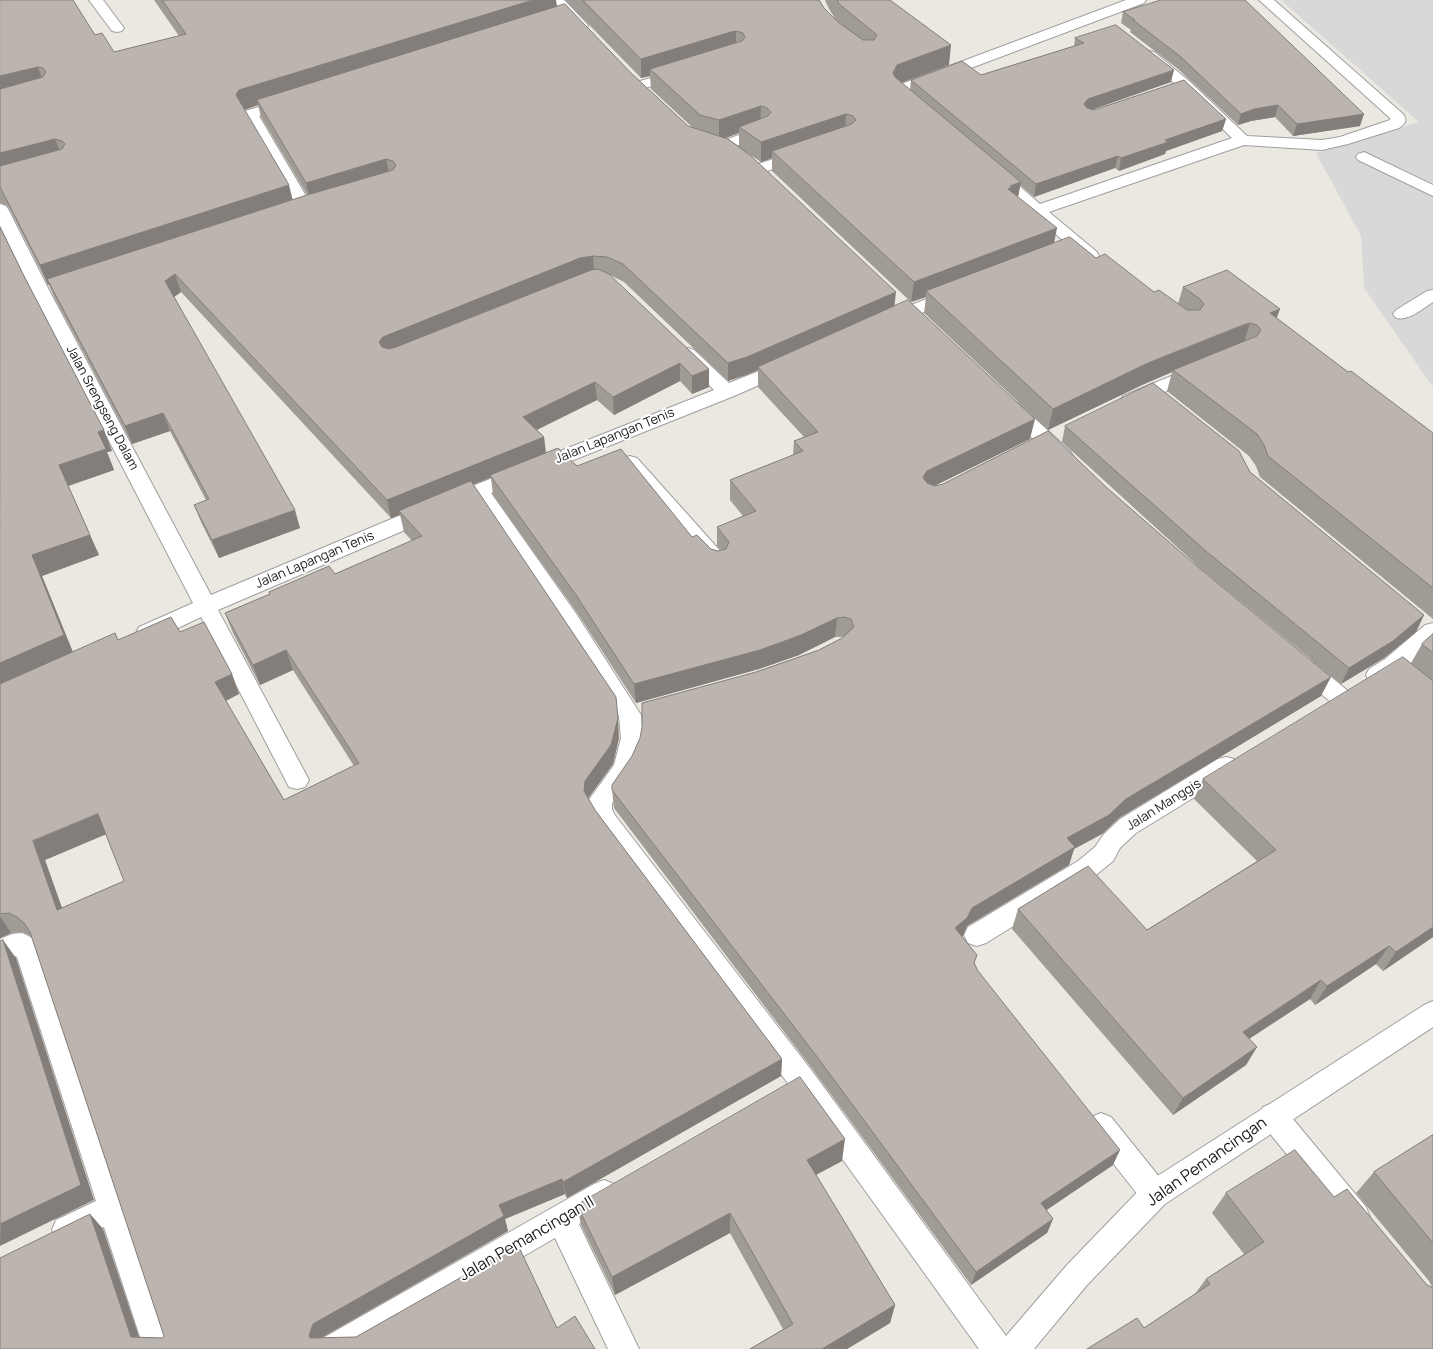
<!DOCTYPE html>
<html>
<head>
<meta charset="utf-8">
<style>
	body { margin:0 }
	canvas { display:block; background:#ebe8e1 }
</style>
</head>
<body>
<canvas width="1433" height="1349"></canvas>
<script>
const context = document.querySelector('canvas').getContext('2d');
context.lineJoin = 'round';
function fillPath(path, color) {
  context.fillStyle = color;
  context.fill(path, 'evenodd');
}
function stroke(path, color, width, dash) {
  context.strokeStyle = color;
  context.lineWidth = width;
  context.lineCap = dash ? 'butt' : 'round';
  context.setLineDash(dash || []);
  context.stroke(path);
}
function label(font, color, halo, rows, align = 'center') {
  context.font = font + ' Manrope,sans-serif';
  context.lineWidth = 4;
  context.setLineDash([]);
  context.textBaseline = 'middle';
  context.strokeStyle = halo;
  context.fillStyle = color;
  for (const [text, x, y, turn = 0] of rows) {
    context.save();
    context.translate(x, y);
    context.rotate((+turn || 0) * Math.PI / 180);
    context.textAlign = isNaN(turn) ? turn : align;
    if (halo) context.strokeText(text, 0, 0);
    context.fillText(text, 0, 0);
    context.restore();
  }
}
const residential = new Path2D(`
	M1281,0H1433V387L1364,288L1361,236L1316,153L1419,122Z`);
const service = new Path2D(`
	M89,0H103L124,28L122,31L117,32L112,31Z
	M801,150L807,152L809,155L807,158L758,174L752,172L750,169L752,166Z
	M1273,1103L1283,1107L1366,1207L1370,1217L1366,1227L1356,1231L1346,1227L1263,1125L1259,1116L1263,1107Z
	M1101,1113L1111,1117L1165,1184L1169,1194L1165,1204L1155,1208L1145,1204L1091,1135L1087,1126L1091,1117Z`);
const minor = new Path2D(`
	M549,0H564L586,23L588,26L586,29L581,30L576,29Z
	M1126,0H1146L1144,3L907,92L922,106L919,109C908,112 898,102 892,93L896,86Z
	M1259,0H1274L1403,114C1408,120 1405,124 1399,128L1348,144L1322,150L1244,145L1049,212L1097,252L1099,256L1097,260L1091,261L1085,260L988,174L990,171L996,169L1002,171L1040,204L1232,138L1179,87L1144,58L1142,55L1144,52L1149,51L1154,52L1189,81L1247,136L1322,140L1340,137L1390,120V118Z
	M679,70L684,71L686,74L684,77L638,90L633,89L631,86L633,83Z
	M289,98L294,99L296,102L294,105L259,116L313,208L311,211L305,213L299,211L297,208L242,114L245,111Z
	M761,127L766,129L769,132L766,135L719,152L714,150L711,147L714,144Z
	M1364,152L1433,185V196L1358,160L1356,157L1358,154Z
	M0,204L6,206L8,209L51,294L211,595L427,504L714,390L682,358L679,354L682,350L688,348L694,350L729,383L779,363L785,361L791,363L794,367L791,371L734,396L491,493L577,615L641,715L643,738L637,768L612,803V809L614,814L812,1071L1006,1336L1067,1265L1145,1184L1424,1005L1433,1001V1027L1165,1204L1087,1285L1034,1349H979L792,1089L598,828L588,810V801L614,765L621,738L619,716L561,627L475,500L218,610L309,780L305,787L297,789L289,787L201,617L155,639L147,641L139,639L136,633L139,627L193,603L33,294L0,226Z
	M952,289L958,290L961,294L958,298L895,324L889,325L883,324L880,320L883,316Z
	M1433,290V302C1422,309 1409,321 1396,318L1393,314L1396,310L1427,291Z
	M1198,365L1204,367L1207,371L1204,375L1137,404L1130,406L1123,404L1121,400L1123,396Z
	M1011,401L1018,403L1070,451L1073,456L1070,461L1063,463L1056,461L1004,411L1002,407L1004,403Z
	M630,456L637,458L722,553L725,558L722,563L715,565L708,563L623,468L620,463L623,458Z
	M1433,623V643C1421,654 1394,681 1378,683C1375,683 1372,682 1369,681L1366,675L1369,669L1385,659L1425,625Z
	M1304,659L1312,661L1348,691L1351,697L1348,703L1340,706L1332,703L1296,673L1293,667L1296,661Z
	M1226,757L1234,759L1238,766L1234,773L1136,833L1120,848L1113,861L1096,875L986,943L977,946L968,943L964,935L968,927L1078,861L1095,847L1104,834L1120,819L1218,759Z
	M22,933C32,937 36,941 41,951L174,1349H144L104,1227L66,1244L56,1240L52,1230L56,1220L96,1201L17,957L15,956L0,962V939L12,934Z
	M604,1180L614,1184L618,1194L614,1204L579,1224L639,1349H608L555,1238L363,1349H319L323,1338L594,1184Z`);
const wall = new Path2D(`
	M0,0L95,35L114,52L179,36L154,0H556L557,6L631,73L688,126L692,127L651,89L650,76L641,78L565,0H819L824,8L836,20L829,9L825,0H890L949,65L901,83L910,90L911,80L981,75L1074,46L1075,38L1171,82L1092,109L1094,110L1226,119L1222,131L1166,151L1165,154L1119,171L1115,168L1034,197L1020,185L1018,197L1054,243L1096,258L1154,292L1178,304L1183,287L1277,319L1348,372L1433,433V619L1260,477L1256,466L1249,456L1167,391L1172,372L1142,385L1048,430L924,313L926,297L911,302L772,171V158L761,162L746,152L895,306L1030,439L934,486L1321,696L1119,818L1102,834L1074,849L1069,865L967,926L962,936L978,971L1113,1165L1046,1210L1053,1219L1047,1233L971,1285L813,1070L614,808L612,790L756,672L819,650L842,638L843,637H835L799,655L759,669L636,703L578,614L493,495L491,478L473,485L619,738L613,764L588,798L595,810L782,1059L781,1076L567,1198L565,1194L505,1219L508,1231L322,1338L356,1337L557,1328L595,1349H0L90,1214L103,1229L139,1337L162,1338L164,1336L32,937L29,935L22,932L11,933L0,938V227L23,274L104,430L112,451L107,452L114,470L68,486L99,555L42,576L73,652L118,640L180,632L232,674L239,694L226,701L284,800L354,766L293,670L260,685L233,633L225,613L270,594L269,592L335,574L412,541L404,532L400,515L391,518L181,292L174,297L300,528L219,558L201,522L194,505L206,500L170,431L132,444L54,297L49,285H48L9,208L6,205L0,203ZM258,105L261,117L307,195L292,200L244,110ZM739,133V146L726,138ZM610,275L624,282L728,381L746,375L758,370V387L804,437L794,441L793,455L730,480V500L743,516L717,527V546L721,550L718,551L711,549L577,466L546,453L544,437L537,430L597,400L614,415L680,381L692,394L709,387ZM106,834L124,881L62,908L45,860Z
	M1123,12L1360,126L1293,136L1275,117L1251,121L1238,125L1178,69L1130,32L1131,30L1121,23Z
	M1065,426L1250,472L1424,615L1416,632L1384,658L1341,684L1201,569L1062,442Z
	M1433,634V937L1383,971L1376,964L1315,1005L1310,999L1249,1039L1257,1047L1246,1065L1173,1115L1012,929L1018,909L1147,930L1257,861L1194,799L1203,779L1411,663L1422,644Z
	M1433,1135V1349L1144,1328L1195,1294L1206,1279L1244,1254L1212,1213L1226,1193L1334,1197L1427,1285L1432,1287L1429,1281L1356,1193L1374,1172Z
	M842,1161L816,1175L895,1305L890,1323L847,1349H750L783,1329L730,1233L615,1295L581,1225L577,1205Z`);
const shadedWall = new Path2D(`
	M533,0H556L557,12L257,100L258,105L244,110L236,95L239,90Z
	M736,31V51L650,69V76L641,78V59L731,32Z
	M951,45L949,65L895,85L893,73L897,65Z
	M38,67L45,87L0,97V76Z
	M1174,70L1171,82L1086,112L1084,104L1088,99Z
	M1278,105L1275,117L1251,121L1238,125L1241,114L1254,109Z
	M761,106L760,126L739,127V133L719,140V120Z
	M846,114L845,134L772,151V158L761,162V142Z
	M1364,114L1360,126L1293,136L1297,124Z
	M1226,119L1222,131L1166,151L1165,154L1119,171L1121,158L1165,140Z
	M55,139L63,159L0,175V153Z
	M1118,156L1115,168L1034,197L1036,184Z
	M386,159L390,177L310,200L306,183Z
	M1021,182L1017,202L1008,189L1010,186Z
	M289,185L294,205L47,279L49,285H48L40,265Z
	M1057,228L1053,249L926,291V297L911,302L914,282Z
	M593,256L594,274L386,355L379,342L383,337L580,258Z
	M175,274L181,292L171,299L165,281Z
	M896,292L894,310L758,367V370L746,375L728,381V363Z
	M1280,309L1272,331L1270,313Z
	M1250,323L1243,345L1173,370L1172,372L1142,385L1048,430L1053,409L1148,363Z
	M680,363V381L614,415L613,397Z
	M709,369V387L692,394V376Z
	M595,382L597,400L526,435L523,417Z
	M163,413L170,431L132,444L125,426Z
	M1035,419L1030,439L924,491L923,477L927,471Z
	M104,430L112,451L107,452L114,470L68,486L99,555L42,576L74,655L0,688V663L59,465L98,432Z
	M544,437L546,455L490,475L491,477L401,514L399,511L400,515L391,518L387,500Z
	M295,510L300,528L219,558L212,540Z
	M1424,615L1416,632L1384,658L1341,684L1349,668Z
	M837,618L835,637L799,655L759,669L636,703L634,684Z
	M286,650L293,670L260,685L253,665Z
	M232,674L239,694L223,702L215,682Z
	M1331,677L1321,696L1119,818L1102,834L1074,849L1069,865L967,926L963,936L951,946L955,928L972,908L1067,838L1126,799Z
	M618,718L619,738L613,764L587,800L584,791L585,781Z
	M98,814L109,833L45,860L69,928L57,910L33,841Z
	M0,916L11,933L0,938Z
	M1433,927V937L1383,971L1396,952Z
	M3,940L16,958L94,1200L0,1246Z
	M1389,946L1376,964L1315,1005L1327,986Z
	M1321,980L1310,999L1232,1050L1243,1032Z
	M1257,1047L1246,1065L1173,1115L1183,1098Z
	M782,1059L781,1076L567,1198L563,1182Z
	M845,1139L842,1161L804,1181L807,1160Z
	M1120,1150L1113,1165L1035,1218L1041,1203Z
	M562,1179L565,1194L505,1219L508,1231L322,1337L318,1348L309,1336L313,1324L499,1205Z
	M730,1213V1233L615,1295L612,1277Z
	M90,1214L103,1229L143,1349L131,1337Z
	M1053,1219L1047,1233L971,1285L976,1272Z
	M895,1305L890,1323L847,1349H822Z`);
const building = new Path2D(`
	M0,0H73L95,35L102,33L114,52L186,34L162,0H533L239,90L236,95L289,185L40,265L0,187V166L62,149L65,144L62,141L55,139L0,153V89L43,77L46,72L43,68L38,67L0,76Z
	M583,0H819L824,8L838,22L863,40H874L877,35L839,4L837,0H890L951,45L897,65L893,73L895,77L1021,182L1010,186L1012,187L1008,189L1057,228L914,282L772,151L852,124L856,120L853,116L846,114L761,142L739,127L768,116L771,112L767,108L761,106L719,120L700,115L650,69L742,41L745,37L743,33L736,31L731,32L641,59Z
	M1161,0H1245L1364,114L1297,124L1278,105L1254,109L1241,114L1181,57L1133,20H1135L1123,12Z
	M565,4L631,73L688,126L728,139L751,156L896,292L747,357L728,363L623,264L607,257L593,256L580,258L383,337L379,342L382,347L389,349L396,347L591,270L598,269L609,274L709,369L692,376L680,363L613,397L595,382L523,417L544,437L387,500L175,274L165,281L295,510L212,540L194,505L209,499L163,413L125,426L47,279L307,195L393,170L396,165L393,161L386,159L306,183L257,100Z
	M1116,25L1174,70L1088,99L1084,104L1087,108L1094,110L1184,80L1226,119L1165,140L1168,142L1121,158L1118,156L1036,184L911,80L962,61L981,75L1084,43L1075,38Z
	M0,227L23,274L104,430L98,432L106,449L59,465L90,535L32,555L64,635L0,663Z
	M1070,237L1096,258L1105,254L1154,292L1159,290L1187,310H1200L1204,304L1200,299L1183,287L1227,270L1280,309L1270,313L1348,372L1351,371L1433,433V588L1268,456L1264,445L1257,434L1173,370L1257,336L1261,330L1257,325L1250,323L1243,325L1148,363L1053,409L926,291Z
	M908,300L1035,419L927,471L923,477L927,483L935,486L943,484L1048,431L1106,487L1192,562L1331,677L1126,799L1109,815L1067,838L1075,847L972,908L967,918L955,928L977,955L974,963L978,971L1120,1150L1041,1203L1053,1219L976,1272L815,1054L612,790V785L632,756L640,738L642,727V703L756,672L819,650L842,638L854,627L851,619L844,617L837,618L801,635L760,650L634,684L576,595L490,475L558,448L577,466L621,449L692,537L697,535L711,549L718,551L726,549L729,542L717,527L756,511L730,480L803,451L794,441L818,432L758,367Z
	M1153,383L1239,451L1250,472L1424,615L1393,641L1349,668L1207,552L1065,426Z
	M471,481L616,697L618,718L611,745L585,781L584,791L595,810L782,1059L563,1182L562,1179L499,1205L504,1216L313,1324L309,1336L310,1338L356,1337L518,1245L557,1328L575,1316L595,1349H0V1258L90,1214L131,1337L162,1338L164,1336L30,932L24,923L17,917L9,913L0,914V684L115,633L118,640L171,617L180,632L204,622L232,674L215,682L284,800L359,763L286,650L253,665L225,613L270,594L269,592L329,566L335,574L422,536L399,511ZM98,814L124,881L57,910L33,841Z
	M1433,634V653L1422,644Z
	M1403,657L1433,681V927L1396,952L1389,946L1327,986L1321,980L1243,1032L1257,1047L1183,1098L1018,909L1088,866L1147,930L1276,850L1203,779Z
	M3,940L81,1185L0,1224V941Z
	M800,1077L845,1139L807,1160L895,1305L822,1349H750L793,1324L730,1213L612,1277L577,1205Z
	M1433,1135V1243L1374,1172Z
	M1295,1150L1334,1197L1347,1189L1427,1285L1433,1288V1349H1087L1137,1318L1144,1328L1210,1284L1206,1279L1264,1242L1226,1193Z`);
const streetNames = [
	["Jalan Srengseng Dalam",102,408,62],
	["Jalan Lapangan Tenis",615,436,-22],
	["Jalan Lapangan Tenis",315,560,-23],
	["Jalan Manggis",1164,805,-32]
];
const nearStreetnames = [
	["Jalan Pemancingan",1207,1162,-35],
	["Jalan Pemancingan II",527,1239,-30]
];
fillPath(residential, '#d9d8d8');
stroke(service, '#9f9f9f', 2);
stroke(minor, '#9f9f9f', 2);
fillPath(service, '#fff');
fillPath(minor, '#fff');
fillPath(wall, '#a19b96');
fillPath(shadedWall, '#837e7a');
fillPath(building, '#bbb4af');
stroke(building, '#837e7a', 1);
label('13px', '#1b1b1b', '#fff', streetNames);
label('16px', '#1b1b1b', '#fff', nearStreetnames);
</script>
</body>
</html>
